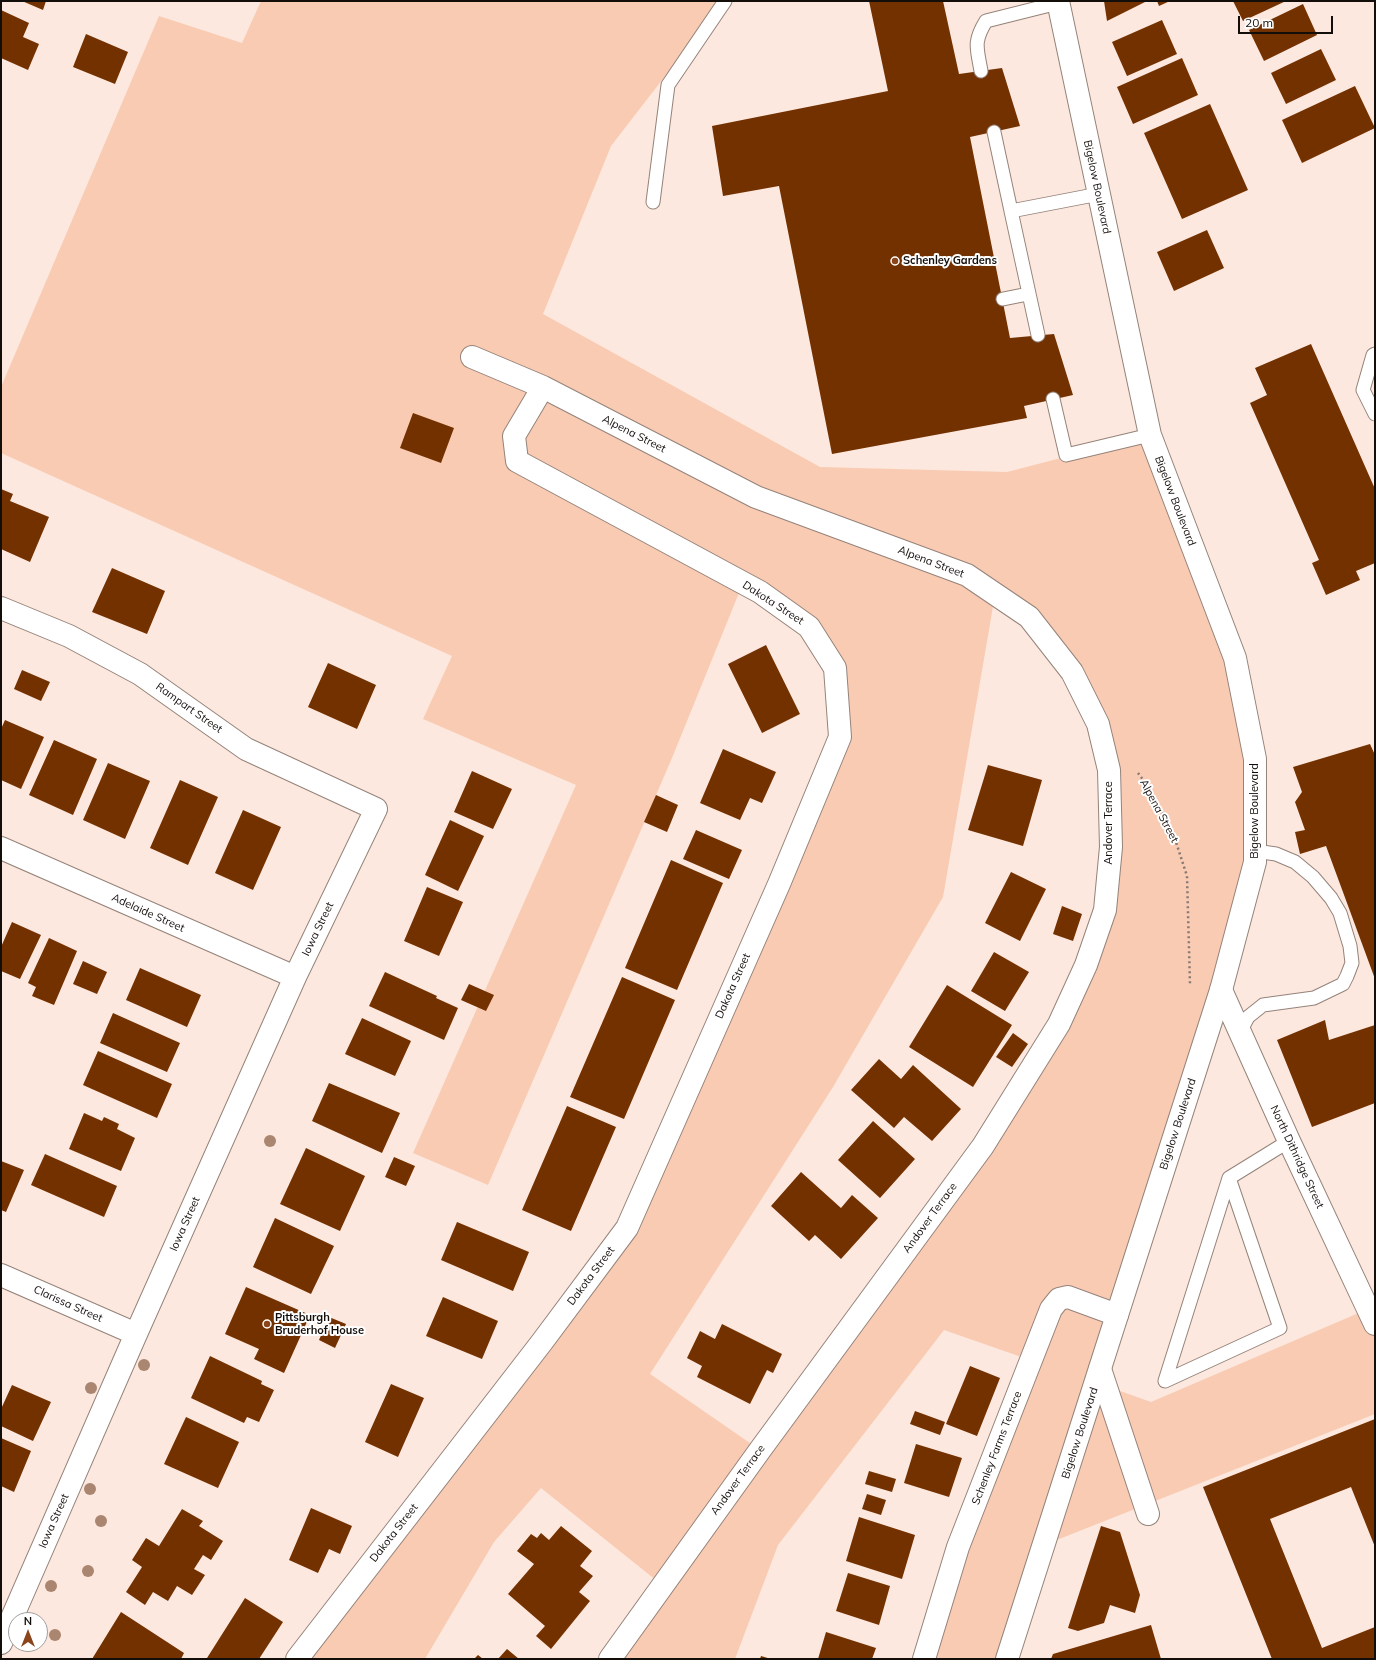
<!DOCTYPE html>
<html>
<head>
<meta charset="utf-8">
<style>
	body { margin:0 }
	#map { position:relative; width:1376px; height:1660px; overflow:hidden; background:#fce8de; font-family:Mulish,sans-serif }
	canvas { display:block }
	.frame { position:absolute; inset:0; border:2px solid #140e0b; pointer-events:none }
	.north { position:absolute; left:8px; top:1612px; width:40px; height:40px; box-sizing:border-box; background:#fff; border:1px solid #a19f9d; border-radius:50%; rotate:0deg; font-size:11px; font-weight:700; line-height:16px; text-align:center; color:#140e0b }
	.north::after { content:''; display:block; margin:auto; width:14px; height:18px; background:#8a451b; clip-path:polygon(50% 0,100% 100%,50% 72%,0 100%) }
	.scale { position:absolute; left:1238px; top:16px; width:95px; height:18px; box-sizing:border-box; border:2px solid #140e0b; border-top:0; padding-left:5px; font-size:12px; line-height:14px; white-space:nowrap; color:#140e0b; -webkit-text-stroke:3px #fff; paint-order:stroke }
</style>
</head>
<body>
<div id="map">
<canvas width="1376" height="1660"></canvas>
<div class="frame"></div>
<div class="north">N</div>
<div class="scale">20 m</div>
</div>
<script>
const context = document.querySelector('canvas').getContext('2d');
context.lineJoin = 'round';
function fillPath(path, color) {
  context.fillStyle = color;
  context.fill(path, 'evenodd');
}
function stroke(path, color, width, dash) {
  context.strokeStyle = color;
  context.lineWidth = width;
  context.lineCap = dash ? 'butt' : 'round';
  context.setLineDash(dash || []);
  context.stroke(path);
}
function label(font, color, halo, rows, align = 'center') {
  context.font = font + ' Mulish,sans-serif';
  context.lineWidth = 4;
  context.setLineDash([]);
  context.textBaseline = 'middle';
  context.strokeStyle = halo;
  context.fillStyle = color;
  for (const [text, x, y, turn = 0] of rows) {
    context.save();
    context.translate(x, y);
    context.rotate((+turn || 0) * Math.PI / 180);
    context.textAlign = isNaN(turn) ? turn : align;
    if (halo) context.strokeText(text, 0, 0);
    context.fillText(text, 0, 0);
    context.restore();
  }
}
const green = new Path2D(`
	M261,1H723L611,146L543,314L820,467L1007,472L1150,435L1235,658L1255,862L1106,1386L1151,1402L1368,1309L1375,1324V1414L1044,1545L1007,1659H924L1030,1360L944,1330L778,1545L735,1659H610L662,1585L541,1488L494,1542L425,1659H297L627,1228L830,760L835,668L809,627L743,583L672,758L488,1185L413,1153L576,785L423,719L452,656L1,453V387L159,16L242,43ZM995,595L1072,672L1109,770L1105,910L1059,1024L760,1450L650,1374L833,1087L943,897Z`);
const building = new Path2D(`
	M22,1H46L43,10Z
	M869,1H943L959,74L1002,68L1020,126L970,137L1010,338L1054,334L1073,395L1024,406L1027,418L832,454L779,186L723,196L712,126L888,91Z
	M1104,1H1147L1107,21Z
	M1157,1H1170L1159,6Z
	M1233,1H1286L1243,21Z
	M1303,4L1317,35L1264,61L1249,30Z
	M1,10L29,23L23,37L39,44L28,70L1,58Z
	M1162,20L1177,54L1127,76L1112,42Z
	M86,34L128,52L115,84L73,67Z
	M1321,49L1336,80L1286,104L1271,73Z
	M1182,58L1198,95L1133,124L1117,87Z
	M1355,86L1375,128L1302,163L1282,120Z
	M1210,104L1248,190L1182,219L1144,133Z
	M1207,230L1224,268L1174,291L1157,252Z
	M1311,344L1375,489V563L1356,571L1360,580L1326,595L1312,563L1319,560L1250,403L1267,395L1255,368Z
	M413,413L454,428L441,463L400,448Z
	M1,489L13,494L10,501L49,517L30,562L1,549Z
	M112,568L165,591L147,634L92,612Z
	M766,645L800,714L762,733L728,664Z
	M328,663L376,685L357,729L308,707Z
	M22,670L50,682L41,701L14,689Z
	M5,720L44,737L21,789L1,780V729Z
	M54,740L97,759L73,815L29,795Z
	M1370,744L1375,755V979L1326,846L1300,854L1295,832L1305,830L1295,802L1302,792L1293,767Z
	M723,749L776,772L762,803L750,798L740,820L700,803Z
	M108,763L150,781L125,839L83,820Z
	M988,765L1042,780L1023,846L968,830Z
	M472,771L512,789L493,829L454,812Z
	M180,780L218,797L188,865L150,848Z
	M656,795L678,805L667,832L644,822Z
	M243,810L281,827L253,890L215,873Z
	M450,820L484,836L458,891L425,875Z
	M696,830L742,850L729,879L683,859Z
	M671,860L723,883L677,990L625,968Z
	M1011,872L1046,889L1020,941L985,923Z
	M427,887L463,902L439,956L404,941Z
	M1062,906L1082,914L1073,941L1053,934Z
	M12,922L41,935L20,979L1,971V947Z
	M49,938L77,951L54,1005L32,996L36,987L28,983Z
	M994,952L1029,972L1005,1011L971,991Z
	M83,961L107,972L97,994L73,984Z
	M140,968L201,995L187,1027L126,1000Z
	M385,972L437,996L436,998L458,1008L444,1040L369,1006Z
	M622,977L675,1000L624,1119L570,1097Z
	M469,984L494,995L486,1011L461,1000Z
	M947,985L1012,1025L973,1087L909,1047Z
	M113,1013L180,1043L167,1072L100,1043Z
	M362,1018L411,1041L395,1076L345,1054Z
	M1325,1020L1329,1040L1375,1025V1103L1312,1127L1277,1040Z
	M1013,1033L1028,1044L1012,1067L996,1057Z
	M98,1051L172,1084L157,1118L83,1085Z
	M879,1059L901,1079L913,1065L961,1109L932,1141L904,1117L894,1128L851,1090Z
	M329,1083L400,1113L382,1153L312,1121Z
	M567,1106L616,1127L571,1231L522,1210Z
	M84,1113L102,1121L104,1117L119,1124L117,1129L135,1138L121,1171L69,1149Z
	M873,1121L915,1159L880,1198L838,1160Z
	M306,1148L365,1176L340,1231L280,1204Z
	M45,1154L117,1186L104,1217L31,1185Z
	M394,1157L415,1166L406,1186L385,1177Z
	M1,1161L24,1170L6,1212L1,1210Z
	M801,1172L841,1208L852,1195L878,1218L841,1259L815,1235L809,1241L771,1206Z
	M275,1218L334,1246L311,1294L253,1267Z
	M457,1222L529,1252L513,1291L441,1260Z
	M246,1287L310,1315L284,1373L254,1359L259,1349L225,1334Z
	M443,1297L498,1321L482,1359L426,1336Z
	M329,1317L346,1324L335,1348L319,1340Z
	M722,1324L782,1354L773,1373L767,1370L750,1404L697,1377L702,1366L687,1358L700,1331L715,1339Z
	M210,1356L262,1381L261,1384L274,1390L259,1422L247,1417L244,1423L191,1398Z
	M970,1366L1000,1378L977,1436L946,1424Z
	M391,1384L424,1398L398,1457L365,1442Z
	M12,1385L51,1402L33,1441L1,1426V1409Z
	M915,1411L945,1422L940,1435L910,1424Z
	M186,1417L239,1442L218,1488L164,1464Z
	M1375,1419V1547L1351,1487L1270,1519L1322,1648L1375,1627V1659H1272L1203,1487Z
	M1,1438L31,1451L14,1492L1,1486Z
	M916,1444L962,1458L949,1497L904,1483Z
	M869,1471L896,1479L892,1492L865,1484Z
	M867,1494L886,1500L881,1515L862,1509Z
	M311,1508L352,1526L340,1554L329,1549L318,1573L289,1560Z
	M182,1509L203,1521L199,1526L223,1541L211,1560L203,1555L194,1569L205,1575L192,1595L177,1586L168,1601L153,1592L145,1605L126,1592L142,1567L132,1560L146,1538L159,1546Z
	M859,1517L915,1535L902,1579L846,1561Z
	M561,1526L592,1551L580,1566L593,1576L579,1592L590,1601L551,1649L536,1636L545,1626L508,1594L534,1564L517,1551L531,1534L537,1538L541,1533L549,1540Z
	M1101,1526L1120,1532L1140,1595L1135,1613L1110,1605L1104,1623L1078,1631L1068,1628Z
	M848,1573L890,1586L879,1625L836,1611Z
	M245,1598L283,1622L259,1659H209L207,1658Z
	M121,1612L184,1653L181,1659H92Z
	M1151,1625L1161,1659H1051L1053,1654Z
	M826,1632L876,1648L872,1659H818Z
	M507,1649L519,1659H498Z
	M478,1655L483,1659H474Z
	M761,1656L771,1659H760Z`);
const path = new Path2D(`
	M1138,773L1147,785L1174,836L1187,876L1190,984`);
const lane = new Path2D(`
	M981,71C977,48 973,42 986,21L1058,3
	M994,132L1011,211
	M653,202L668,85L725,1
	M1003,299L1028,294
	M1038,335L1011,211L1099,194
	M1375,354L1373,355L1363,390L1375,414
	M1053,399L1066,455L1150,435
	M1240,1032L1248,1017L1263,1005L1314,998L1343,984L1347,976L1352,963L1350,946L1340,913L1331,898L1313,877L1295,862L1276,854L1255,851
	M1229,1178L1280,1328L1165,1381L1229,1178L1289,1141`);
const street = new Path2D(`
	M472,357L543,387L756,497L967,575L1029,617L1072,672L1098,724L1109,770L1111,847L1105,910L1086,965L1059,1024L983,1146L760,1450L610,1659
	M1,608L69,636L140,674L246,749L376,809L295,977L136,1334L1,1643
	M1,848L295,977
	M1221,990L1289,1141L1375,1324
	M1,1275L136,1334
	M1100,1369L1148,1514
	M297,1659L542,1342L627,1228L779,884L840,737L835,668L809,627L760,592L517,461L514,436L543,387
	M924,1659L958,1547L1051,1309L1059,1299L1068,1297L1117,1315`);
const secondary = new Path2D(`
	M1007,1659L1221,990L1255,862V759L1235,658L1150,435L1058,1`);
const trees = [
	[270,1141],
	[144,1365],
	[91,1388],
	[90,1489],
	[101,1521],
	[88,1571],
	[51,1586],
	[55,1635]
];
const markers = [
	[895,261,4,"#8a451b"],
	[267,1324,4,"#8a451b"]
];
const streetNames = [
	["Bigelow Boulevard",1097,187,78],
	["Alpena Street",634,434,27],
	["Bigelow Boulevard",1175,501,69],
	["Alpena Street",931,562,21],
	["Dakota Street",773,603,33],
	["Rampart Street",189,708,35],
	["Alpena Street",1159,811,62],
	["Bigelow Boulevard",1255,811,-90],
	["Andover Terrace",1109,823,-90],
	["Adelaide Street",148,913,24],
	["Iowa Street",318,929,-64],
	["Dakota Street",733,986,-66],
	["Bigelow Boulevard",1178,1124,-72],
	["North Dithridge Street",1297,1157,65],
	["Andover Terrace",930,1218,-54],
	["Iowa Street",185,1224,-66],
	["Dakota Street",591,1276,-53],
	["Clarissa Street",68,1304,24],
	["Bigelow Boulevard",1080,1433,-72],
	["Schenley Farms Terrace",997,1448,-69],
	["Andover Terrace",738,1480,-54],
	["Iowa Street",54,1521,-66],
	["Dakota Street",394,1533,-52]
];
const poiNames = [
	["Schenley Gardens",903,261],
	["Pittsburgh",275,1318],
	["Bruderhof House",275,1331]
];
fillPath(green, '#f9cbb3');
fillPath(building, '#743100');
stroke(lane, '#95837a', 15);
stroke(street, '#95837a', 24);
stroke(secondary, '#95837a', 24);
stroke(path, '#867973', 2.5, [2, 3]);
stroke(lane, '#fff', 13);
stroke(street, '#fff', 22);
stroke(secondary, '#fff', 22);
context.fillStyle = '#aa8671';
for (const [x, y] of trees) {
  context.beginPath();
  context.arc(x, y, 6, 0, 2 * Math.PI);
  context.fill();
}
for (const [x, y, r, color] of markers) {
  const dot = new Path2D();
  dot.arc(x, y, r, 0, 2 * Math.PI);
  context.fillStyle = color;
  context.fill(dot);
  stroke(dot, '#fff', 1.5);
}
label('11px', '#140e0b', '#fff', streetNames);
label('bold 11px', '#140e0b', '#fff', poiNames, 'left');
</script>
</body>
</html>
